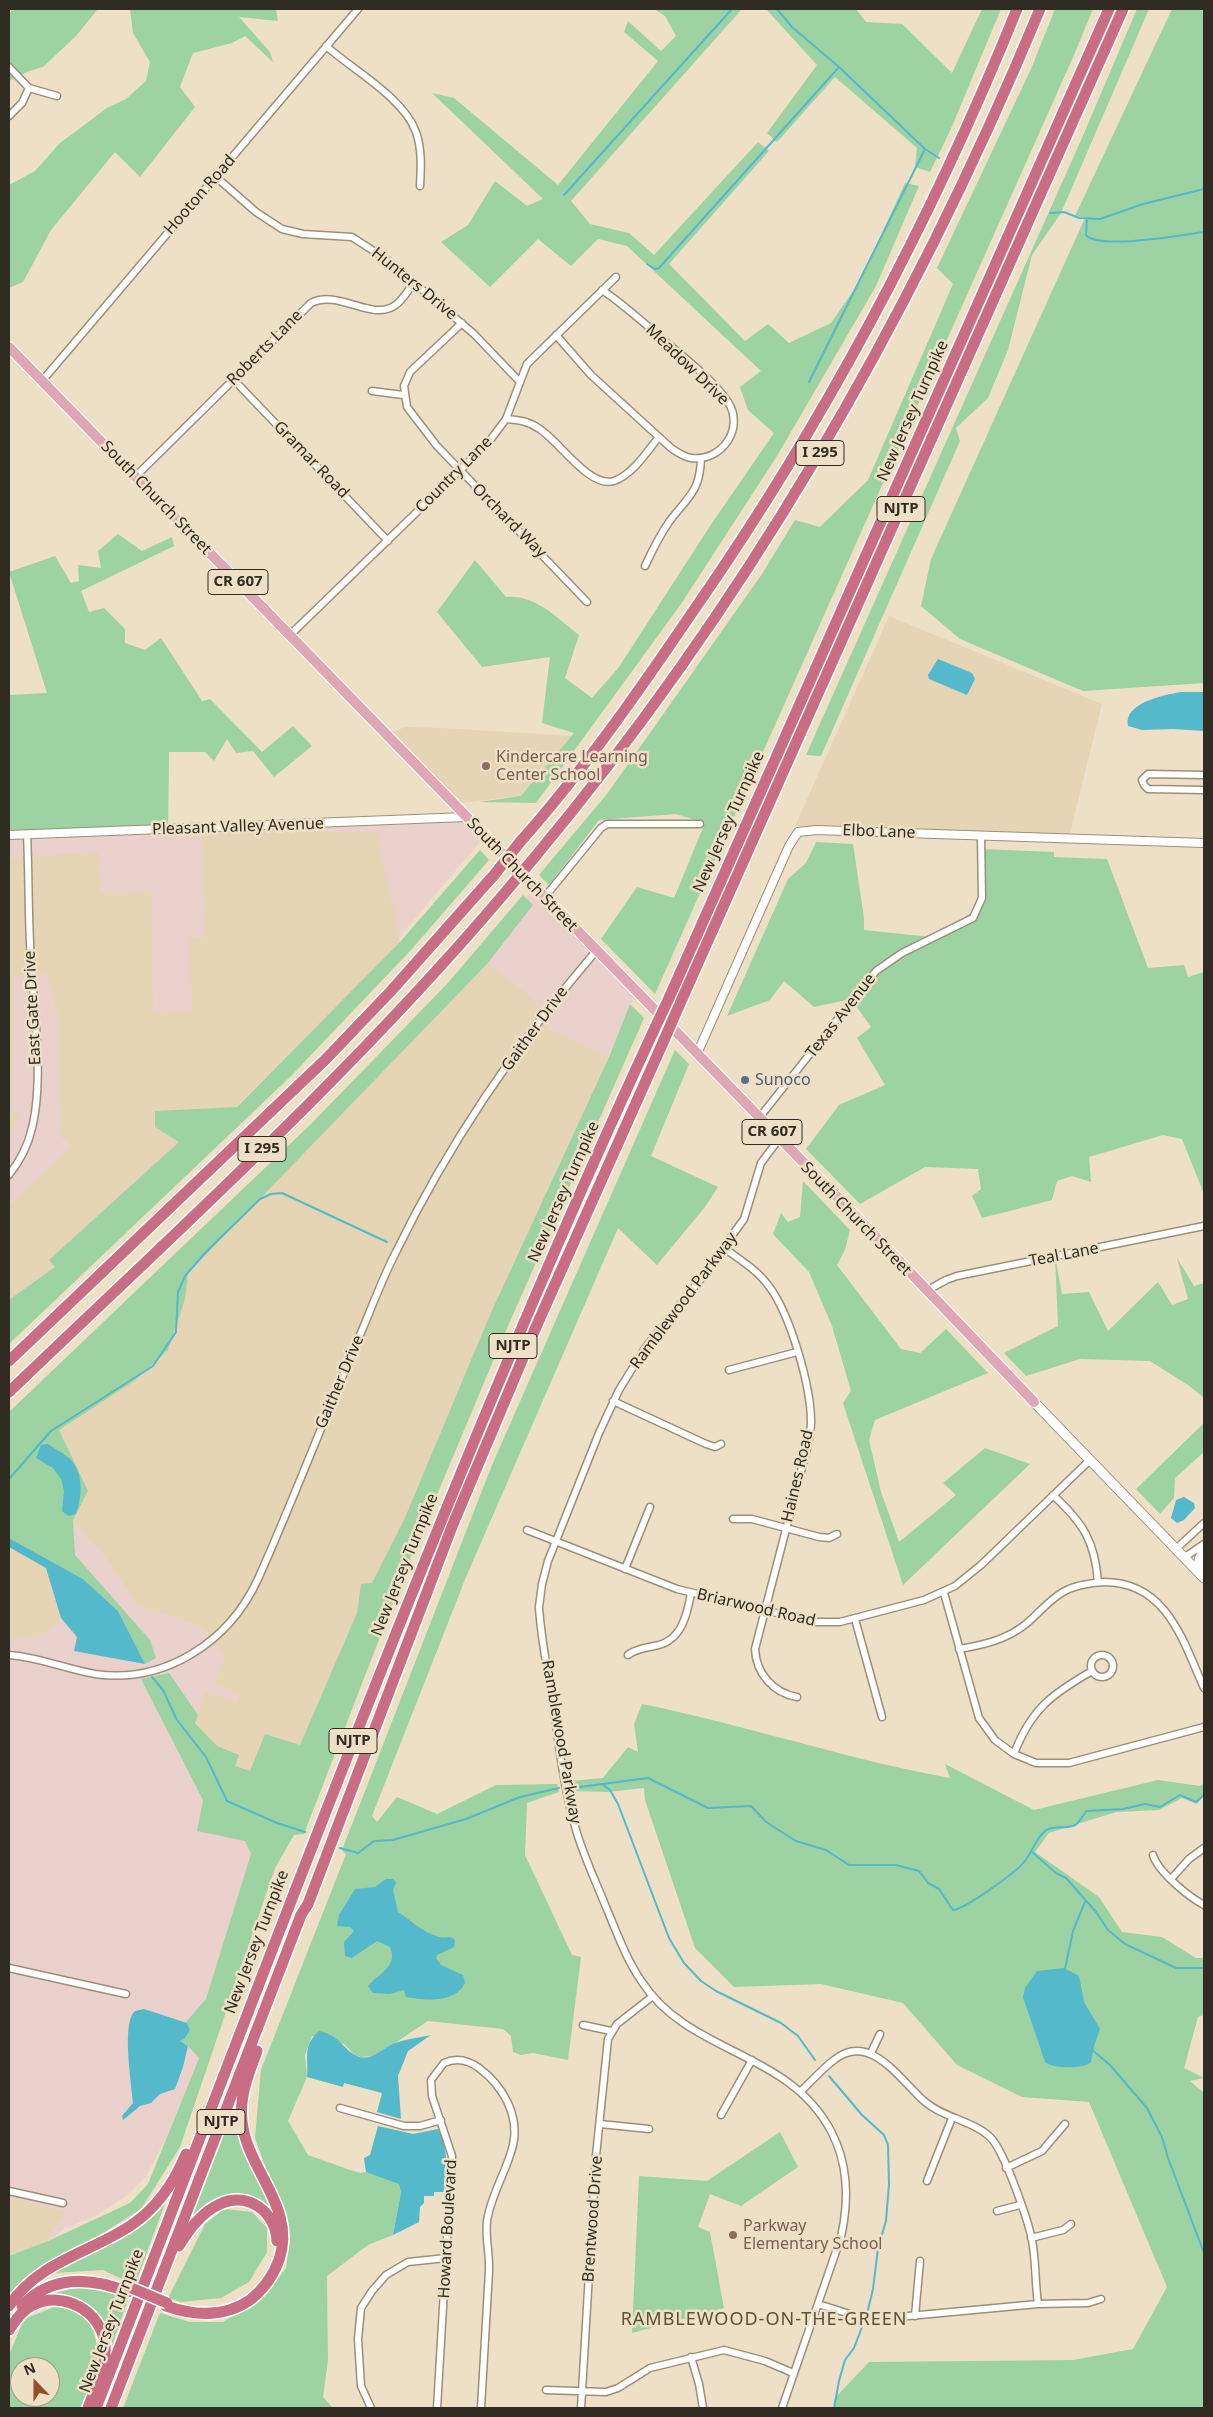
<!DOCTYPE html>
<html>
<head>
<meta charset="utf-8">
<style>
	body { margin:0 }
	#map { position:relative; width:1213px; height:2417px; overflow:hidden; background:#ede0c6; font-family:"Noto Sans",sans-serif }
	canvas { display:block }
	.frame { position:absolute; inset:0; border:10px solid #312c22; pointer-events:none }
	.north { position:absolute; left:10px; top:2357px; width:50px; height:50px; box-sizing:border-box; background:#ede0c6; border:1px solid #a29884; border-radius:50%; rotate:338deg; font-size:14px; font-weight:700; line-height:20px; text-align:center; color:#312c22 }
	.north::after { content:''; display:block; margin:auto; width:18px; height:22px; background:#945024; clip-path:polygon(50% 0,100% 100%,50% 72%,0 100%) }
</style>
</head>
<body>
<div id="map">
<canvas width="1213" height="2417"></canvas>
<div class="frame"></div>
<div class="north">N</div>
</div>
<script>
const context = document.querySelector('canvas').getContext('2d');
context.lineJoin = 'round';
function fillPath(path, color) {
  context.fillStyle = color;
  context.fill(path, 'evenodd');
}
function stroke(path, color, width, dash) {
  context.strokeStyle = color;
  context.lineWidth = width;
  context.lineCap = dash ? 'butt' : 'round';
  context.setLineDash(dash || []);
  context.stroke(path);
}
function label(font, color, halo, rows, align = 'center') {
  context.font = font + ' "Noto Sans",sans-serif';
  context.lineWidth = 5;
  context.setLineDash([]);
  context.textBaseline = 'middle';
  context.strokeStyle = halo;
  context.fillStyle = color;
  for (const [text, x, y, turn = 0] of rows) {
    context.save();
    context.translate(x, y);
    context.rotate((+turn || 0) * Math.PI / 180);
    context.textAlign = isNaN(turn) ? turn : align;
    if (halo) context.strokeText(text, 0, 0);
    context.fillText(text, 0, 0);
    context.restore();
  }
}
const commercial = new Path2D(`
	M466,817L485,836L356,988L9,1325V835Z
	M534,888L637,992L515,1264L330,1735L167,2136L146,2177L126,2196L99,2214L66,2228L9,2271V1422L463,975Z`);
const built = new Path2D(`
	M889,616L1102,704L1069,837L795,826Z
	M405,727L442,728L572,736L521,796L460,803L392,732Z
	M201,829L377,833L400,942L236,1107L155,1111L179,1142L49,1260L55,1267L9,1300V1206L72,1146L61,1137L59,1018L47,974L14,976L12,1112H20L9,1139V858L98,852L101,893L151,892L153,1013L192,1011L190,938L206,937Z
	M487,964L532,997L548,1029L609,1057L490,1315L404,1520L372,1583L361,1584L357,1613L300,1746L250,1771L234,1765L238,1755L217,1746L195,1723L206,1691L237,1703L240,1694L214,1683L225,1657L203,1627L138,1605L104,1555L73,1520L88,1491L59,1430L134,1381L185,1299L188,1273Z
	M9,1547L46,1567L61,1618L44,1634L9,1641Z
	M9,2198L65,2212L46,2242L9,2256Z`);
const green = new Path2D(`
	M12,9H98L76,36L43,67L29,71L9,81V16Z
	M130,9H276L278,21L239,17L270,52L273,62L245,36L232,43L193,53L180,87L195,107L140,177L115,152L51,230L23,282L9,288V185L35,171L60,143L107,108L126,99L146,81L150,62L133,33Z
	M654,9H742L571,201L590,224L629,233L654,255L758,142L769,151L669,264L745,341L768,324L789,343L831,323L860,281L905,183L919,186L876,286L777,456L681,604L536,803L479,802L521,796L574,733L542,723L550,657L482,667L437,612L475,560L506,597C535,594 557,618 579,635L565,678L592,698L619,667L710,526L774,433L748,410L740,387L761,371L627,246L598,239L571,266L538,239L490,287L441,242L468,225L495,181L527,206L543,199L432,93L454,98L558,185L658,61L624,32L628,21L661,51L676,36L665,16Z
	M766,9H856L866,22L902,24L952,73L982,9H1001L950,131L930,172L915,167L917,148L835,77L777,142L767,133L817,65Z
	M1055,9H1093L1074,55L655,994L601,939L637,887L674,898L705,823L676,814L599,820L549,885L539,875L607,794L762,574L795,520L820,527L868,480L953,284L937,268L1031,69Z
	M1137,9H1149L1061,213L1032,255L1008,350L988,398L956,428L960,441L821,756L806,755L1082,138Z
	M1172,9H1204V683L1083,691L960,639L921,606L931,559L1085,218L1075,216Z
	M118,534L142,551L172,537L174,546L81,591L89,612L104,608L125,629V643L145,650L161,638L202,701L210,699L262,752L293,726L312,746L274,777L253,751L236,753L227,739L214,761L205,752H169L168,831L9,837V695L47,693L9,572L55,556L71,583L79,581L78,565L101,568L98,551Z
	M816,842L853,844L864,918V930L931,937L981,907V849L1054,852V857L1107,859L1148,968L1184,965L1188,977L1204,972V1194L1182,1139L1163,1135L1089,1157L1091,1182L1072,1176L1057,1181L1052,1200L982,1218L972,1196L981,1189L978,1169L925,1167L860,1204L806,1149L839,1105L885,1085L857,1038L871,1027L851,999L814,1007L784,981L770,1000L727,1016L788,879L806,863Z
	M480,850L489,860L411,950L290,1077L9,1344V1300L55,1267L49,1260L179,1142L155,1127V1111L237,1107L400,942Z
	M523,895L533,905L487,964L188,1273L185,1299L168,1350L134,1381L59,1430L88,1491L73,1520L75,1555L150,1640L156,1658L145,1664L118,1611L83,1579L9,1538V1412L311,1124L447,984Z
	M630,1004L644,1018L504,1335L410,1559L304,1834L294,1835L275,1868L180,2147L141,2209L9,2293V2256L46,2242L130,2203L148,2184L199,2058L188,2046L180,2041L190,2030L186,2022L206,1999L251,1854L245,1841L197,1831L203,1800L141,1679L169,1673L198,1715L195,1723L217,1746L239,1755L235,1766L250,1771L265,1734L300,1745L357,1613L361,1584L372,1583L404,1520L490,1315L609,1057Z
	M675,1050L689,1064L651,1156L718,1187L705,1207L657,1265L618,1228L466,1577L372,1816L377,1822L397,1797L437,1814L496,1785L557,1784L559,1792L527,1803L525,1855L572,1955L581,1957L568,2060L533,2053L521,2055L513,2052L511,2036L503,2029L428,2021L383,2051L372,2056L361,2057L355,2055L344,2044L312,2036L305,2055L307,2077L288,2121L308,2155L347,2169L360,2173L366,2172L386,2178L399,2184L401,2192L393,2235L368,2245L327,2276L328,2360L323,2397L333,2408H123L160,2313L190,2322H223L265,2295L286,2268L290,2236L255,2138L261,2070L346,1854L342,1850L492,1465Z
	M803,1181L850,1230L845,1250L837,1265L901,1349L920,1353L946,1329L988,1373L875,1420L869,1440L881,1492L899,1542L956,1495L943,1483L985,1448L1030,1464L903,1585L843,1403L851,1391L832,1326L809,1272L773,1234L781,1213L788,1222L800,1217Z
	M1055,1256L1062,1294L1089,1292L1108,1331L1158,1282L1172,1305L1188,1299L1177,1258L1194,1286L1204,1283V1398L1188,1385L1150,1361L1080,1359L1026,1376L1004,1353L1058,1326Z
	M1204,1423V1452L1175,1478L1174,1498L1160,1514L1136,1489Z
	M642,1704C746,1725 846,1759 950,1778L945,1764L1034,1810L1158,1780L1200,1786L1204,1784V1795L1197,1804L1182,1798L1159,1810L1116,1812L1049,1833L1035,1852L1099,1897L1122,1932L1162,1937L1196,1958H1204V2015L1198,2017L1184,2068L1204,2078L1190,2081L1204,2093V2408H834L835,2398L869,2362L1073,2360L1133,2349L1167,2287L1089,2102L1022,2097L957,2065L903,2003L821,1984L734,1987L695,1948L645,1800L644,1788L608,1792L572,1791L571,1781L603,1778L628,1747L638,1752L634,1724Z
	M236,2104L240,2134L274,2213C269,2209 263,2200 257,2198C232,2188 211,2204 192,2217Z
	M780,2132L798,2167L741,2206L710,2194L698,2227L710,2232L724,2308L632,2333L639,2176L707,2181Z
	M167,2198L135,2285L103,2270L54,2273Z
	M224,2209L252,2212L267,2228V2252L249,2282L221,2298L181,2302L168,2298L205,2224Z
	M79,2287H90L129,2297L110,2351C107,2341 106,2329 102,2320C93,2300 64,2297 46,2295Z
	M57,2306L85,2313C106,2354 98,2367 82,2408H9V2391L13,2380L9,2378V2355L24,2319ZM20,2367H50V2397H20Z`);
const water = new Path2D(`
	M938,659L972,673L975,679L967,695L929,679L928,675Z
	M1181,692H1204V731L1173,729L1142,730L1128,726C1123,703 1164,695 1181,692Z
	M48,1444C55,1449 65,1454 71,1460C84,1475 82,1497 76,1514L69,1516L62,1511L64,1491L61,1479L53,1468L36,1458L41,1445Z
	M1184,1497L1194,1503L1195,1508L1184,1520L1177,1523L1171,1518L1176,1500Z
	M9,1538L83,1579L118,1611L145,1664L74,1651L77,1637L61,1618L46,1568L9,1547Z
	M386,1879H393L396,1883L393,1890L398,1912C412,1921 422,1932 439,1937C446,1939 449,1935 455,1940L454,1947L437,1955L436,1958L441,1965L463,1975L465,1983C455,2004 424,2000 406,1997L404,1990L390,1994L373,1993L368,1986C378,1974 399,1966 390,1947L377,1941L352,1958L345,1956L344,1942L354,1931L350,1927L337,1926L339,1915L355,1889L375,1887Z
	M1064,1968L1079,1976L1084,2002L1100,2029L1094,2046L1091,2062C1084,2069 1053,2069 1045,2062L1023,1997L1025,1988L1037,1971Z
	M144,2009L187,2023L190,2030L184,2039L180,2041L188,2046L183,2067L175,2089L160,2094L151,2103L140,2106L123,2120L122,2116L133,2103C132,2085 121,2023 135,2011Z
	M319,2031C341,2036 342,2049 357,2056C371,2062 382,2049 393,2044C404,2039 419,2038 431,2035L408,2051L398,2076L401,2119L377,2112L382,2093L344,2083L343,2087L307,2077C309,2058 302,2046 319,2031Z
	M378,2126L413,2134L438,2129L443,2139L446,2156L444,2192H434V2196H424V2203L420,2207L419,2222L393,2235L401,2192L399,2184L366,2172L364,2158L370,2155Z`);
const stream = new Path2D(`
	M777,9L792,27L839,67L925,149L939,158
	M564,195L732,9
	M1050,213L1064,212L1079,218L1100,219L1143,204L1204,189
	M1087,219L1086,235C1099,250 1183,235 1204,232
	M647,264L655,269L659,268L839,67
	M809,382L925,149
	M9,1479L51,1431L153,1366L176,1332L178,1292L185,1276L205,1253L260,1199L271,1194L282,1193L387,1242
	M152,1677L163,1690L177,1720L206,1757L227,1801L277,1823L305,1832
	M602,1784L610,1790L618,1804L669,1938L684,1963L701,1981L716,1991L781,2023L798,2036L815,2060
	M572,1788L648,1778L708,1808L751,1806L766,1822L796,1841L826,1850L849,1865H896L919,1871L928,1883L939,1889L953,1910C965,1909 1015,1873 1023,1863C1032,1854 1035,1839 1045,1831C1054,1824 1065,1830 1075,1825C1080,1823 1082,1815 1087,1811L1123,1809L1145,1804L1160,1807L1180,1795L1196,1802L1204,1795
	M340,1848L358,1853L374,1841L393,1840L466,1819L520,1797L559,1788
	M1032,1852L1056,1873L1066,1878L1096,1912L1108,1930L1125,1944L1176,1968H1204
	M1065,1969L1073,1931L1085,1902
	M1091,2049L1110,2065L1147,2108L1162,2137L1168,2158L1204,2253
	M829,2076L862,2115L884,2135L888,2145L889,2184L886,2221L878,2248L873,2289L867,2314
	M834,2408L839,2381L845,2360L854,2348L865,2319`);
const minor = new Path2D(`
	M326,46C353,70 404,98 416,132C422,149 421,168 420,186
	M9,67L29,88L57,96
	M9,116L22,103L29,88
	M216,177L256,212L282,229L303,234L352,237L386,259L474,334L519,381
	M462,323L410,372L404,386L407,407L437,446L587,602
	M556,335L591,375L671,448C677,452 684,457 691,458C722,462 745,428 728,402C712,379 688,361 667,343C646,325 626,306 602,290
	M233,379L388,541
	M42,381L358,9
	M372,391L403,395
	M506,419C518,420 528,421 538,428C558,439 589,489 614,481C633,474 646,453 658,438
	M135,477L311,303C339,289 370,321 394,306C403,301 408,290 414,282
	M645,566C652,551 660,535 669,522C688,496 700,493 701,458
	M290,635L488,443L506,419L527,364L616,277
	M1204,775L1148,774L1142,780L1144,785L1148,789L1204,790
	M544,898L601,828L607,824H700
	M759,1118L876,971L902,953L973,918L982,898L981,836
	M779,1139L761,1163L744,1219L700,1280L645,1348L619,1390L599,1433L548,1561L542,1584L539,1607C541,1640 548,1672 553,1704C559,1746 564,1789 576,1830C584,1857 596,1882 606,1907C617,1933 626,1959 642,1982C690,2055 788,2050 831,2131C849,2165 849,2201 841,2237L782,2408
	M9,1175C20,1161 28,1146 32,1128C44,1079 34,1011 31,960C28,918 29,876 27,834
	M724,1248C739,1259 757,1270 768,1285C790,1313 811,1386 811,1422C811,1434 808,1445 805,1456L755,1649C756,1673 773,1693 797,1697
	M926,1291L946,1280L957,1276L1204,1226
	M729,1370L797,1352
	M613,1401L706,1444L715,1447L721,1444
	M1053,1495C1083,1523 1095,1541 1098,1582
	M733,1519H752L819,1537L829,1538L837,1534
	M527,1530L677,1589L814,1622H840L924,1600L955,1586L981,1565L1090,1460
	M1177,1548L1204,1523
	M1185,1557L1204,1544
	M625,1569L650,1507
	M944,1593L979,1718L995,1740L1014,1754L1036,1763H1069L1204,1727
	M855,1619L882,1717
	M959,1649C983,1645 1006,1640 1026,1624C1038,1614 1049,1600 1063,1592C1075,1585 1090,1583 1104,1582C1167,1582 1183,1641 1204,1688
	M9,1655C39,1657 65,1669 95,1674C165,1684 229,1642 258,1579C294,1499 325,1416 360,1335C372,1307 382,1279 396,1252C448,1145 519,1041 596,951
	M628,1655C635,1649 645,1648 654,1646C681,1642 687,1616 691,1593
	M1091 1666a11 11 0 1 1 22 0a11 11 0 1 1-22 0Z
	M1014,1754C1031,1709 1052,1694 1092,1671
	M1153,1855C1158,1872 1189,1897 1204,1905
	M1171,1879L1189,1859L1204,1848
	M9,1968L126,1994
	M583,2025L611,2031
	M871,2053L880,2034
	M801,2091C812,2081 822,2069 834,2060C870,2031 900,2080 924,2101C943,2118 972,2120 990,2137C1004,2150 1028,2220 1032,2240C1036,2261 1035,2283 1038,2304
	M340,2108L404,2126H420L441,2120
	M721,2115L752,2060
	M600,2124L649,2129
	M1006,2168L1042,2151L1065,2124
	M927,2181L952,2118
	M9,2191L63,2203
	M997,2211L1020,2205
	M1031,2238L1063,2230L1071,2224
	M818,2304L856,2316L887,2318L1038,2304L1088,2303L1101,2299
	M915,2316L920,2261
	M691,2357L699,2384L703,2408
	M546,2390L606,2392L618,2388L650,2368L724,2350L765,2361L793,2373
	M371,2408L361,2386L358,2339L361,2308L372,2291L386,2275L408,2262L446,2258
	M437,2408L452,2156L432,2096L431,2080L444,2063C457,2057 468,2060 479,2068C502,2085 520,2115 513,2145C507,2171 491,2194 487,2221C485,2239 490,2254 489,2271L481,2408
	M581,2408L596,2156L608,2039L617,2024L653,1996`);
const tertiary = new Path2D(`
	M9,835L466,817
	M697,1054L789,846L798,832L816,830L1204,843`);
const secondary = new Path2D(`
	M1034,1402L1204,1578
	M1201,1574L1199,1560L1204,1548`);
const primary = new Path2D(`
	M9,347L879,1240L1034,1402`);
const motorway = new Path2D(`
	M520,842C585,769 641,688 696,607C825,421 932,219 1017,9
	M534,858C747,603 913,315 1040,9
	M669,998L1109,9
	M678,1008L1123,9
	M9,1361L326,1059L391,991L494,875
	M9,1392C178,1230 352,1073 503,895
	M179,2246C189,2229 202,2212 220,2204C248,2191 276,2212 277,2241
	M9,2306C38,2262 89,2253 130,2226C156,2209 174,2183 186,2154
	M22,2306C51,2275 90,2277 128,2292
	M166,2306C195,2316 224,2318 250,2300C263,2290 273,2276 279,2260C297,2207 247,2171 242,2121C239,2096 249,2073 257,2051
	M9,2330C16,2320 22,2310 33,2305C63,2290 102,2311 105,2345C107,2366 95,2389 88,2408
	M96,2408C275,1946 445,1480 654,1030
	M111,2408L301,1915L308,1904L453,1524L536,1327L661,1047`);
const motorwayBridge = new Path2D(`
	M494,875L520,842
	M503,895L534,858
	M654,1030L669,998
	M661,1047L678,1008
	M129,2287L167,2303`);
const markers = [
	[486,766,5,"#8d6e63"],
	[745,1080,5,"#5c6f8a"],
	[733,2235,5,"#8d6e63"]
];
const shields = [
	[820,453,48],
	[901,509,48],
	[238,582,60],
	[772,1132,60],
	[262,1149,48],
	[513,1346,48],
	[353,1741,48],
	[221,2122,48]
];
const shieldNames = [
	["I 295",820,453],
	["NJTP",901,509],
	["CR 607",238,582],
	["CR 607",772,1132],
	["I 295",262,1149],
	["NJTP",513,1346],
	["NJTP",353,1741],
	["NJTP",221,2122]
];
const streetNames = [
	["Hooton Road",200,195,-49],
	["Hunters Drive",414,284,39],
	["Roberts Lane",265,348,-45],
	["Meadow Drive",687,365,44],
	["New Jersey Turnpike",913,411,-66],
	["Gramar Road",311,460,46],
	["Country Lane",454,475,-45],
	["South Church Street",156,498,46],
	["Orchard Way",509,521,45],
	["New Jersey Turnpike",729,822,-66],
	["Pleasant Valley Avenue",238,827,-2],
	["Elbo Lane",879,832,2],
	["South Church Street",522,875,46],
	["East Gate Drive",33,1008,-93],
	["Texas Avenue",841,1016,-52],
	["Gaither Drive",535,1029,-54],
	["New Jersey Turnpike",564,1192,-66],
	["South Church Street",856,1219,46],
	["Teal Lane",1064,1255,-11],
	["Ramblewood Parkway",684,1301,-53],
	["Gaither Drive",340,1382,-67],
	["Haines Road",798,1476,-77],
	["New Jersey Turnpike",405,1565,-68],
	["Briarwood Road",756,1608,13],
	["Ramblewood Parkway",561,1742,80],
	["New Jersey Turnpike",257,1942,-69],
	["Brentwood Drive",593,2219,-86],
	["Howard Boulevard",448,2229,-87],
	["New Jersey Turnpike",112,2321,-69]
];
const educationNames = [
	["Kindercare Learning",496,757],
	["Center School",496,775],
	["Parkway",743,2226],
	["Elementary School",743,2244]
];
const serviceNames = [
	["Sunoco",755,1080]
];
const neighbourhoodNames = [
	["RAMBLEWOOD-ON-THE-GREEN",764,2320]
];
fillPath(commercial, '#ebd1cb');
fillPath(built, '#e5d5b4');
fillPath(green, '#9dd2a2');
fillPath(water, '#53b9cb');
stroke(stream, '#53b9cb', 2);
stroke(minor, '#9c8f77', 9);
stroke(tertiary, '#9c8f77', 10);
stroke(secondary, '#9c8f77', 11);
stroke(primary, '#fff', 12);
stroke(motorway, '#fff', 14);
stroke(minor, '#fff', 6);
stroke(tertiary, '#fff', 8);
stroke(secondary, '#fff', 9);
stroke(primary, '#dea7b4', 10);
stroke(motorway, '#c86d82', 11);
stroke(motorwayBridge, '#fff', 14, []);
stroke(motorwayBridge, '#c86d82', 11);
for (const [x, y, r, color] of markers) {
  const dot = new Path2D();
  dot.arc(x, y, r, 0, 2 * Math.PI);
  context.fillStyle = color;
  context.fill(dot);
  stroke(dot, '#ede0c6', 2);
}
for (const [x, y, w] of shields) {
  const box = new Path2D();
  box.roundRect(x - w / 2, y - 12.5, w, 25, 4);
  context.fillStyle = '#ede0c6';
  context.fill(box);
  stroke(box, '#312c22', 1);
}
label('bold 15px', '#312c22', null, shieldNames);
label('16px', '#312c22', '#ede0c6', streetNames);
label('16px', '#785e54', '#ede0c6', educationNames, 'left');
label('16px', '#4e5e75', '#ede0c6', serviceNames, 'left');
context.letterSpacing = '1px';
label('18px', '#5b503a', '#ede0c6', neighbourhoodNames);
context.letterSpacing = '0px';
</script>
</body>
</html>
